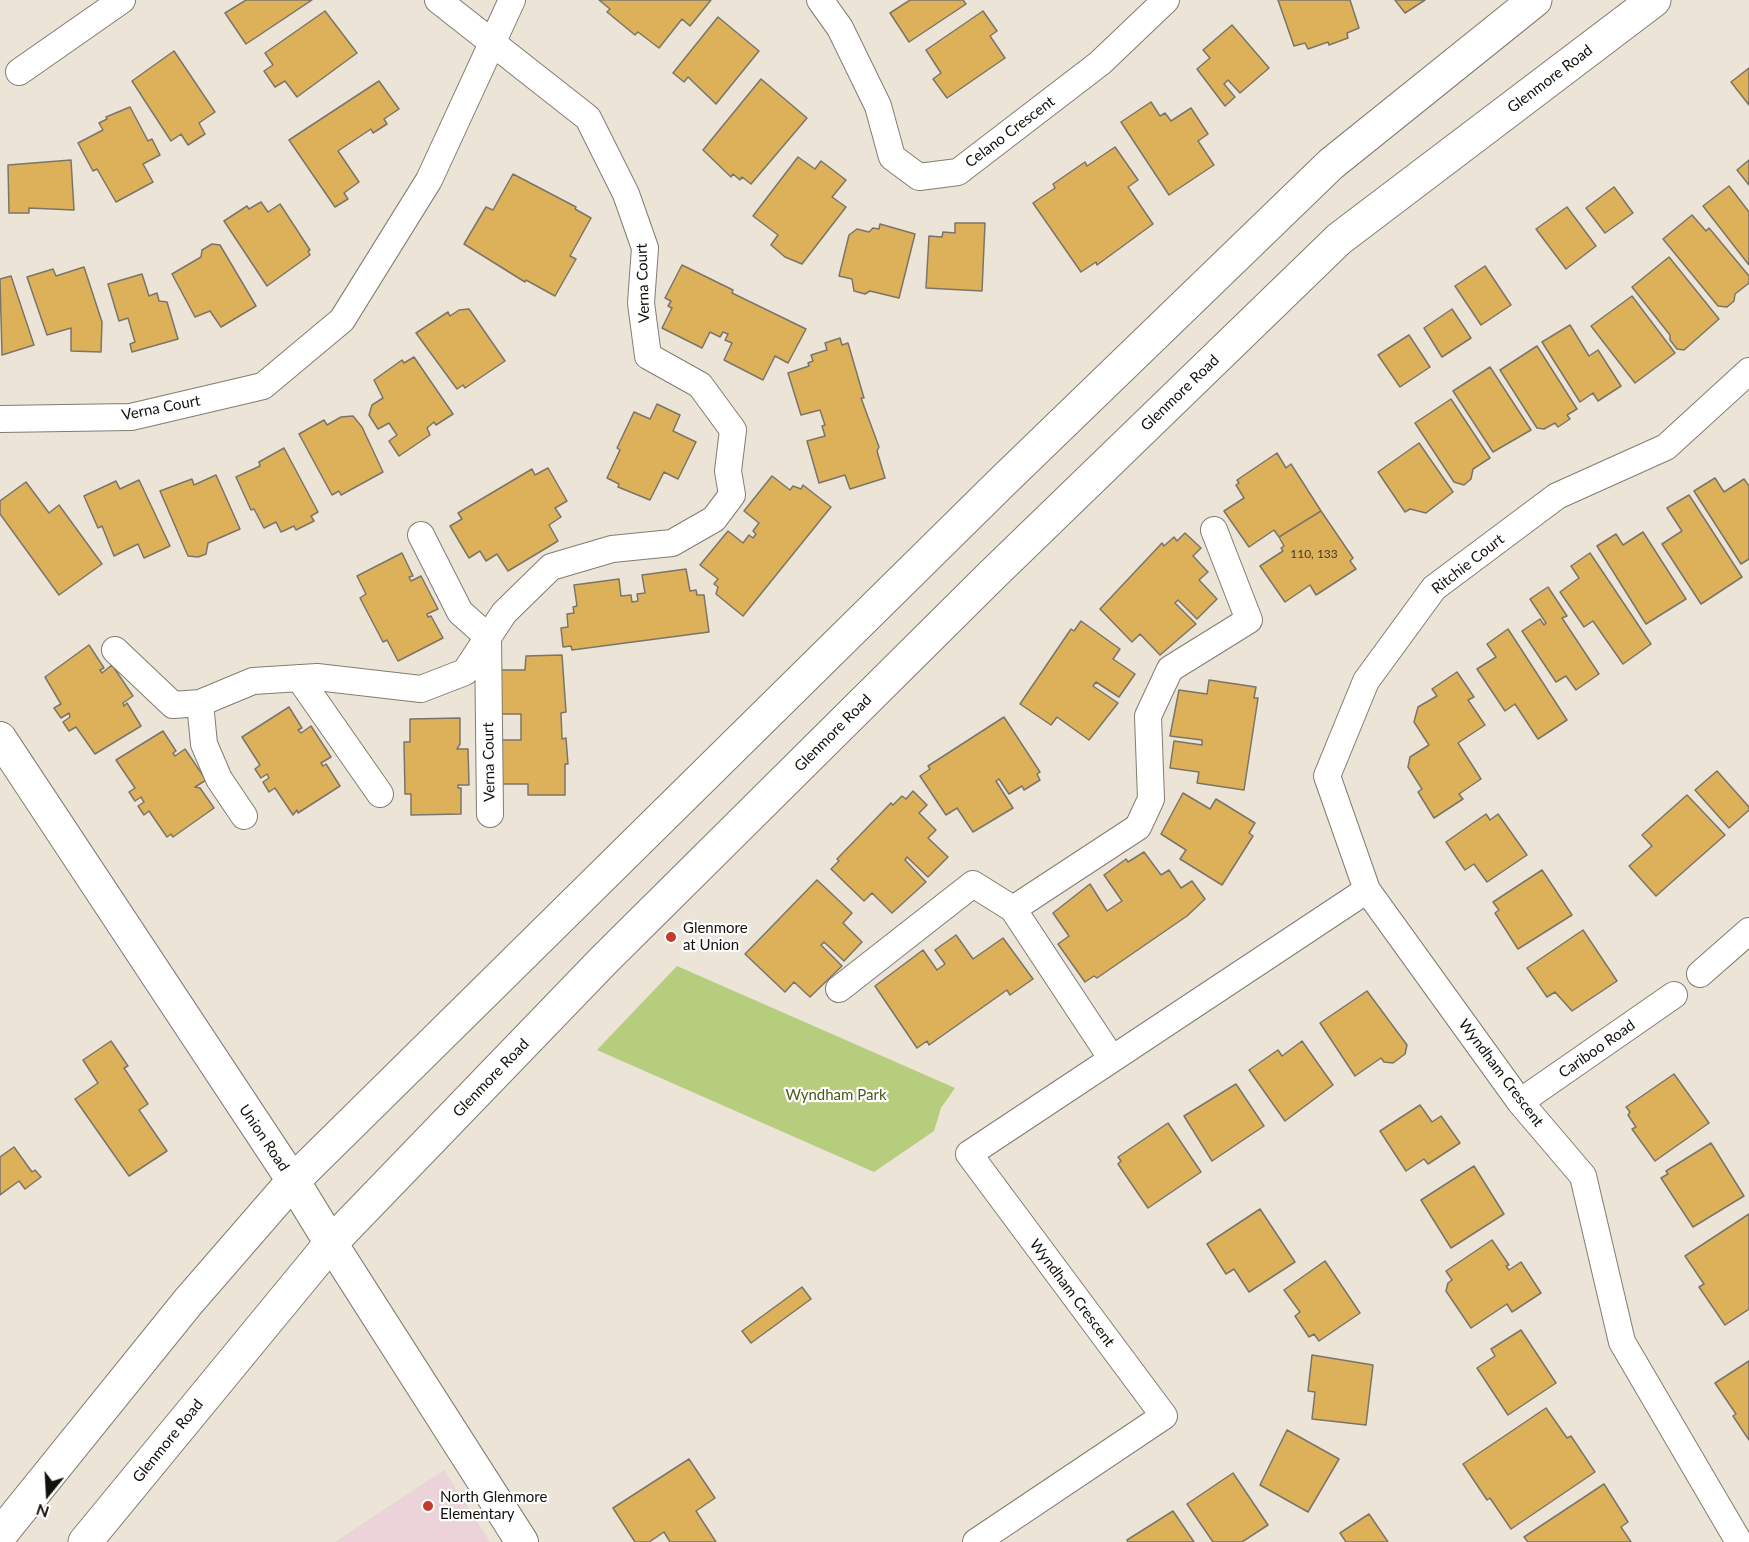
<!DOCTYPE html>
<html>
<head>
<meta charset="utf-8">
<style>
	body { margin:0 }
	#map { position:relative; width:1749px; height:1542px; overflow:hidden; background:#ebe4d7; font-family:Lato,sans-serif }
	canvas { display:block }
	.north { position:absolute; left:18px; top:1464px; width:60px; height:60px; -webkit-text-stroke:4px #fff; paint-order:stroke; rotate:198deg; font-size:16px; font-weight:700; line-height:24px; text-align:center; color:#13110c }
	.north::after { content:''; display:block; margin:auto; width:21px; height:27px; background:#13110c; clip-path:polygon(50% 0,100% 100%,50% 72%,0 100%) }
</style>
</head>
<body>
<div id="map">
<canvas width="1749" height="1542"></canvas>
<div class="north">N</div>
</div>
<script>
const context = document.querySelector('canvas').getContext('2d');
context.lineJoin = 'round';
function fillPath(path, color) {
  context.fillStyle = color;
  context.fill(path, 'evenodd');
}
function stroke(path, color, width, dash) {
  context.strokeStyle = color;
  context.lineWidth = width;
  context.lineCap = dash ? 'butt' : 'round';
  context.setLineDash(dash || []);
  context.stroke(path);
}
function label(font, color, halo, rows, align = 'center') {
  context.font = font + ' Lato,sans-serif';
  context.lineWidth = 4.5;
  context.setLineDash([]);
  context.textBaseline = 'middle';
  context.strokeStyle = halo;
  context.fillStyle = color;
  for (const [text, x, y, turn = 0] of rows) {
    context.save();
    context.translate(x, y);
    context.rotate((+turn || 0) * Math.PI / 180);
    context.textAlign = isNaN(turn) ? turn : align;
    if (halo) context.strokeText(text, 0, 0);
    context.fillText(text, 0, 0);
    context.restore();
  }
}
const education = new Path2D(`
	M444,1470L490,1542H335Z`);
const green = new Path2D(`
	M677,966L955,1088L941,1108L934,1131L874,1172L597,1050Z`);
const building = new Path2D(`
	M246,0H312L246,44L225,13Z
	M599,0H711L690,26L682,19L659,48L638,32L635,35L607,12L610,9Z
	M910,0H963L966,4L909,42L890,13Z
	M1278,0H1350L1359,28L1347,33L1348,38L1329,45L1328,42L1308,49L1305,43L1294,46Z
	M1395,0H1425L1405,13Z
	M325,11L357,53L297,97L285,81L275,87L264,71L273,65L265,53Z
	M983,11L997,31L990,36L1005,58L947,98L933,79L941,73L926,50Z
	M718,17L759,51L716,104L688,77L684,82L673,73Z
	M1232,25L1269,68L1240,93L1228,80L1224,84L1235,97L1225,106L1197,69L1210,58L1203,50Z
	M174,51L215,112L199,123L205,134L188,145L181,134L171,141L132,81Z
	M1749,68V105L1731,82Z
	M761,79L807,118L751,184L742,177L740,180L733,174L731,177L703,150Z
	M379,81L399,109L384,119L387,124L373,133L371,129L338,151L359,182L344,193L348,199L335,207L289,140Z
	M1151,102L1160,116L1165,113L1171,121L1191,108L1208,134L1198,141L1214,165L1169,195L1121,122Z
	M130,107L148,141L152,139L160,155L143,164L153,182L116,202L97,169L93,171L78,143L103,130L99,123L107,119L106,117Z
	M1115,147L1138,180L1128,187L1153,224L1097,265L1096,262L1081,272L1033,203L1055,188L1053,184L1085,162L1087,166Z
	M798,157L815,169L821,161L846,180L832,197L846,207L802,264L785,257L771,245L778,235L753,216Z
	M71,160L74,210L29,208V213H9L8,165Z
	M1749,160V185L1737,170Z
	M513,174L576,207L575,209L591,218L570,256L576,259L555,296L526,280L525,282L464,244L486,207L493,210Z
	M1729,186L1749,212V265L1703,206Z
	M1614,187L1633,213L1605,233L1586,208Z
	M261,202L268,212L280,204L310,250L308,251L310,255L267,286L224,221L247,206L249,209Z
	M1567,207L1596,246L1566,269L1536,229Z
	M1692,215L1706,231L1709,228L1749,276V283L1735,294L1734,301L1727,307L1718,306L1663,239Z
	M955,223H985L982,291L926,288L929,236L942,237L943,232L955,233Z
	M880,224L915,234L899,298L870,291L865,294L854,291L852,279L839,276L849,235L857,229L869,232L873,228L879,229Z
	M212,244L220,245L256,306L221,327L210,311L195,317L172,274L201,257L202,250Z
	M1669,257L1719,319L1684,350L1677,349L1670,340V335L1632,287Z
	M682,265L733,290L732,293L806,329L788,363L775,356L763,380L724,360L732,343L725,340L728,334L723,332L720,337L710,332L702,348L662,328L672,308L668,306L671,301L665,298Z
	M1485,266L1511,305L1481,325L1455,286Z
	M84,267L102,322L101,352L71,351V328L47,335L27,277L53,269L56,276Z
	M142,274L149,296L157,293L159,301L167,302L178,339L132,352L130,344L135,342L128,318L119,321L108,284Z
	M11,276L34,345L2,355L0,279Z
	M1632,296L1675,353L1635,383L1591,326Z
	M469,309L505,361L465,388L463,385L457,389L416,333L448,312L450,316L459,310Z
	M1452,309L1471,338L1442,357L1424,328Z
	M1570,325L1589,356L1598,350L1621,386L1598,401L1593,393L1580,402L1542,342Z
	M1409,335L1430,367L1400,387L1378,355Z
	M840,338L842,345L848,343L864,398H861L879,447L877,451L885,478L850,489L845,475L819,483L807,441L825,436L822,426L825,425L820,410L801,415L788,373L809,366L808,363L813,361L811,355L827,350L825,343Z
	M1537,346L1577,409L1567,415L1570,419L1558,427L1555,423L1544,429L1537,428L1500,370Z
	M414,357L453,414L436,425L434,422L427,428L430,435L399,456L389,441L397,435L389,423L378,429L369,415L372,405L383,398L374,380L402,360L404,363Z
	M1490,367L1531,430L1493,452L1453,391Z
	M1451,399L1490,458L1473,469L1471,479L1464,485L1454,482L1415,423Z
	M657,404L680,415L673,431L696,442L678,479L664,472L650,500L618,487L619,484L607,478L620,450L617,448L634,412L650,419Z
	M353,416L362,427L383,472L341,495L339,491L332,495L299,434L324,420L327,425L341,417Z
	M1419,443L1453,492L1426,513L1410,509L1405,512L1378,472Z
	M284,448L318,512L311,516L314,521L296,530L294,526L281,532L276,522L264,528L254,509L251,510L236,477L260,466L259,462Z
	M1277,453L1286,468L1291,464L1321,511L1279,537L1274,530L1249,547L1224,511L1244,498L1236,485L1239,483L1237,480Z
	M548,468L567,501L555,508L561,517L549,525L558,541L508,571L497,554L486,561L480,551L469,558L450,526L462,519L458,513L532,469L535,475Z
	M216,475L240,529L208,543L206,554L198,557L188,556L160,491L192,479L194,485Z
	M772,476L790,490L793,486L801,489L803,485L831,507L743,616L716,594L718,587L714,584L718,579L700,565L728,531L743,543L749,535L753,538L756,534L753,531L759,523L744,511Z
	M1715,478L1724,492L1744,479L1749,486V559L1741,564L1694,491Z
	M139,480L170,546L144,558L138,544L114,556L102,526L98,528L84,496L116,481L120,489Z
	M26,482L49,513L59,505L102,564L59,595L0,514V501Z
	M1689,495L1742,577L1701,604L1662,544L1682,531L1667,508Z
	M1321,511L1353,558L1350,561L1356,569L1316,595L1310,585L1285,602L1260,566L1283,551L1281,548L1284,546L1279,537Z
	M1643,532L1686,599L1646,624L1597,546L1616,534L1623,545Z
	M1185,533L1201,548L1193,556L1208,572L1199,580L1217,599L1197,619L1178,600L1175,603L1196,624L1160,655L1140,634L1132,642L1100,609L1162,543L1164,546L1174,537L1177,541Z
	M402,553L413,576L409,577L411,581L421,576L438,609L427,614L428,617L431,616L443,638L398,661L387,640L383,642L360,598L366,594L357,576Z
	M1590,553L1651,644L1623,664L1593,621L1584,627L1560,592L1579,578L1571,566Z
	M686,569L690,591L696,590L697,595H704L709,632L572,650L571,646L563,647L561,628L568,627L567,614L574,613L573,607L577,606L574,585L619,579L621,596L631,595L632,602L638,601L637,594L645,593L642,575Z
	M1548,587L1567,616L1562,618L1599,674L1576,690L1566,676L1556,682L1522,631L1540,619L1544,625L1546,623L1530,599Z
	M1081,621L1120,649L1113,659L1135,674L1119,697L1096,682L1093,686L1118,703L1089,740L1057,717L1051,725L1020,704L1071,629L1074,631Z
	M1508,629L1567,720L1538,739L1515,704L1505,711L1477,669L1496,657L1487,644Z
	M89,645L104,668L100,670L102,673L112,665L133,696L123,703L124,706L127,703L141,726L95,754L76,727L69,731L63,722L70,717L69,713L61,718L54,708L61,704L45,677Z
	M562,655L566,712L561,713L562,739L566,738L568,764H565V795H528V784H500L499,740H521V714H499L498,670H525L526,656Z
	M1457,672L1474,697L1468,700L1485,725L1458,743L1481,779L1459,794L1463,799L1434,818L1418,792L1422,789L1408,767L1410,757L1429,745L1414,722L1418,707L1437,696L1432,689Z
	M1209,680L1256,687L1254,698H1258L1244,790L1197,783L1199,772L1170,768L1174,741L1202,745V740L1170,736L1179,690L1207,694Z
	M289,707L302,728L298,730L301,733L311,726L331,757L321,763L323,766L326,764L340,786L298,813L297,810L293,815L275,788L269,792L263,782L269,778L267,774L261,778L255,769L260,765L242,737Z
	M1004,717L1040,772L1037,774L1040,780L1024,790L1022,786L1009,794L999,779L996,781L1013,808L973,832L957,808L946,815L920,776L930,769L928,766Z
	M460,718V744L457,749H468L469,785H458V788H461V814L411,815V794H405L404,742H410V719Z
	M163,731L176,751L173,753L175,756L185,749L206,780L195,787L200,788L214,808L173,837L171,834L167,837L149,811L144,815L138,806L144,802L141,797L135,801L129,792L135,788L116,760Z
	M1717,771L1749,807V810L1729,828L1695,790Z
	M913,791L927,805L919,813L936,830L928,838L948,857L928,877L907,857L905,860L926,882L892,913L872,893L864,901L831,869L839,861L837,859L891,803L893,805L902,796L906,799Z
	M1183,793L1210,809L1216,799L1255,823L1249,833L1253,836L1222,885L1180,859L1186,850L1161,834Z
	M1687,795L1725,835L1656,896L1629,866L1652,846L1642,835Z
	M1486,814L1490,820L1498,814L1527,855L1487,882L1474,864L1465,870L1446,842Z
	M1144,852L1161,875L1169,870L1181,888L1192,881L1205,899L1187,916L1097,978L1094,976L1085,982L1058,944L1069,936L1053,913L1090,884L1107,911L1122,901L1104,875L1126,859L1128,862Z
	M1542,870L1572,915L1518,949L1495,913L1499,910L1493,902Z
	M817,880L852,913L843,923L862,942L844,961L824,942L821,945L842,966L810,997L794,982L785,992L745,954Z
	M1583,930L1617,981L1572,1011L1555,992L1547,997L1527,968Z
	M956,935L973,959L1003,938L1033,979L1010,995L1007,990L929,1045L927,1041L917,1048L875,986L923,950L937,970L945,964L935,950Z
	M1367,991L1407,1045L1405,1054L1393,1063L1384,1062L1381,1058L1355,1076L1320,1023Z
	M111,1041L128,1066L124,1068L148,1104L139,1110L167,1151L129,1176L75,1099L98,1083L83,1060Z
	M1302,1041L1333,1085L1285,1121L1249,1070L1278,1050L1282,1056Z
	M1674,1074L1709,1123L1655,1161L1632,1129L1636,1127L1628,1115L1630,1112L1626,1107Z
	M1236,1084L1264,1126L1212,1161L1184,1116Z
	M1420,1105L1432,1122L1441,1116L1460,1143L1428,1164L1424,1159L1406,1171L1380,1131Z
	M1168,1123L1201,1172L1148,1208L1118,1164L1121,1161L1118,1157Z
	M1711,1143L1744,1196L1693,1227L1661,1178L1668,1174L1666,1171Z
	M14,1147L32,1172L35,1170L41,1177L25,1189L19,1181L0,1195V1157Z
	M1474,1166L1504,1214L1451,1248L1421,1200Z
	M1260,1209L1295,1262L1249,1292L1234,1269L1226,1274L1207,1244Z
	M1749,1214V1309L1725,1325L1699,1287L1704,1284L1685,1256Z
	M1492,1240L1509,1265L1506,1266L1509,1270L1521,1262L1541,1293L1512,1312L1507,1304L1471,1328L1446,1291L1448,1283L1452,1280L1446,1271Z
	M1325,1261L1360,1313L1319,1341L1314,1334L1309,1337L1295,1316L1300,1312L1284,1290Z
	M802,1287L811,1299L751,1343L742,1331Z
	M1521,1330L1556,1383L1508,1415L1477,1368L1495,1356L1491,1349Z
	M1312,1355L1373,1365L1366,1425L1312,1419L1315,1392L1308,1391Z
	M1749,1361V1440L1733,1416L1736,1414L1715,1383Z
	M1546,1408L1567,1438L1571,1436L1595,1472L1511,1529L1490,1498L1487,1500L1463,1464Z
	M1287,1430L1339,1459L1308,1512L1260,1485Z
	M689,1459L715,1498L696,1511L716,1542H670L664,1532L649,1542H635L613,1508Z
	M1233,1473L1268,1525L1242,1542H1213L1187,1504Z
	M1604,1484L1628,1522L1621,1527L1631,1542H1528L1524,1537Z
	M1173,1511L1194,1542H1128L1127,1540Z
	M1369,1514L1388,1542H1346L1340,1533Z`);
const minor = new Path2D(`
	M820,0L840,28L878,106L892,157L919,177L958,172L1100,63L1166,0
	M19,72L122,0
	M0,419L131,417L263,386L342,320L429,180L512,0
	M421,535L460,612L488,637L490,814
	M115,650L173,705L200,703L253,681L317,677L421,689L465,672L504,613L551,567L612,549L672,543L714,519L732,495L728,471L733,430L700,385L648,356L641,303L645,248L626,194L588,118L438,0
	M299,678L380,794
	M200,703L204,744L219,779L244,816
	M1367,890L1327,776L1366,681L1434,588L1557,496L1666,447L1749,371
	M1700,974L1749,931
	M839,989L973,884L1013,909
	M1112,1059L1013,909L1138,827L1151,799L1148,716L1170,669L1249,620L1214,530
	M1520,1102L1674,995
	M976,1542L1164,1416L969,1154L1367,890L1520,1102L1583,1176L1622,1342L1739,1542`);
const tertiary = new Path2D(`
	M0,738L293,1181
	M331,1243L522,1542`);
const secondary = new Path2D(`
	M293,1181L331,1243
	M0,1535L188,1302L293,1181L1002,482L1331,164L1535,0
	M85,1542L331,1243L604,960L993,574L1339,239L1654,0`);
const markers = [
	[671,937,6,"#c6392d"],
	[428,1506,6,"#c6392d"]
];
const numberNames = [
	["110, 133",1314,554]
];
const streetNames = [
	["Glenmore Road",1550,79,-37],
	["Celano Crescent",1010,132,-37],
	["Verna Court",643,283,-92],
	["Glenmore Road",1180,393,-44],
	["Verna Court",161,408,-11],
	["Ritchie Court",1468,564,-38],
	["Glenmore Road",833,733,-45],
	["Verna Court",489,762,-91],
	["Cariboo Road",1597,1049,-35],
	["Wyndham Crescent",1501,1073,53],
	["Glenmore Road",491,1078,-46],
	["Union Road",264,1138,56],
	["Wyndham Crescent",1072,1293,53],
	["Glenmore Road",168,1441,-51]
];
const poiNames = [
	["Glenmore",683,928],
	["at Union",683,945],
	["North Glenmore",440,1497],
	["Elementary",440,1514]
];
const parkNames = [
	["Wyndham Park",836,1095]
];
fillPath(education, '#ecd3da');
fillPath(green, '#b6cd7e');
fillPath(building, '#ddb15a');
stroke(building, '#7b7569', 1.5);
stroke(minor, '#837c71', 28);
stroke(tertiary, '#837c71', 34);
stroke(secondary, '#837c71', 35);
stroke(minor, '#fff', 26);
stroke(tertiary, '#fff', 32);
stroke(secondary, '#fff', 33);
for (const [x, y, r, color] of markers) {
  const dot = new Path2D();
  dot.arc(x, y, r, 0, 2 * Math.PI);
  context.fillStyle = color;
  context.fill(dot);
  stroke(dot, '#fff', 2);
}
label('12px', '#463920', null, numberNames);
label('15px', '#13110c', '#fff', streetNames);
label('15px', '#13110c', '#fff', poiNames, 'left');
label('15px', '#4a591b', '#fff', parkNames);
</script>
</body>
</html>
